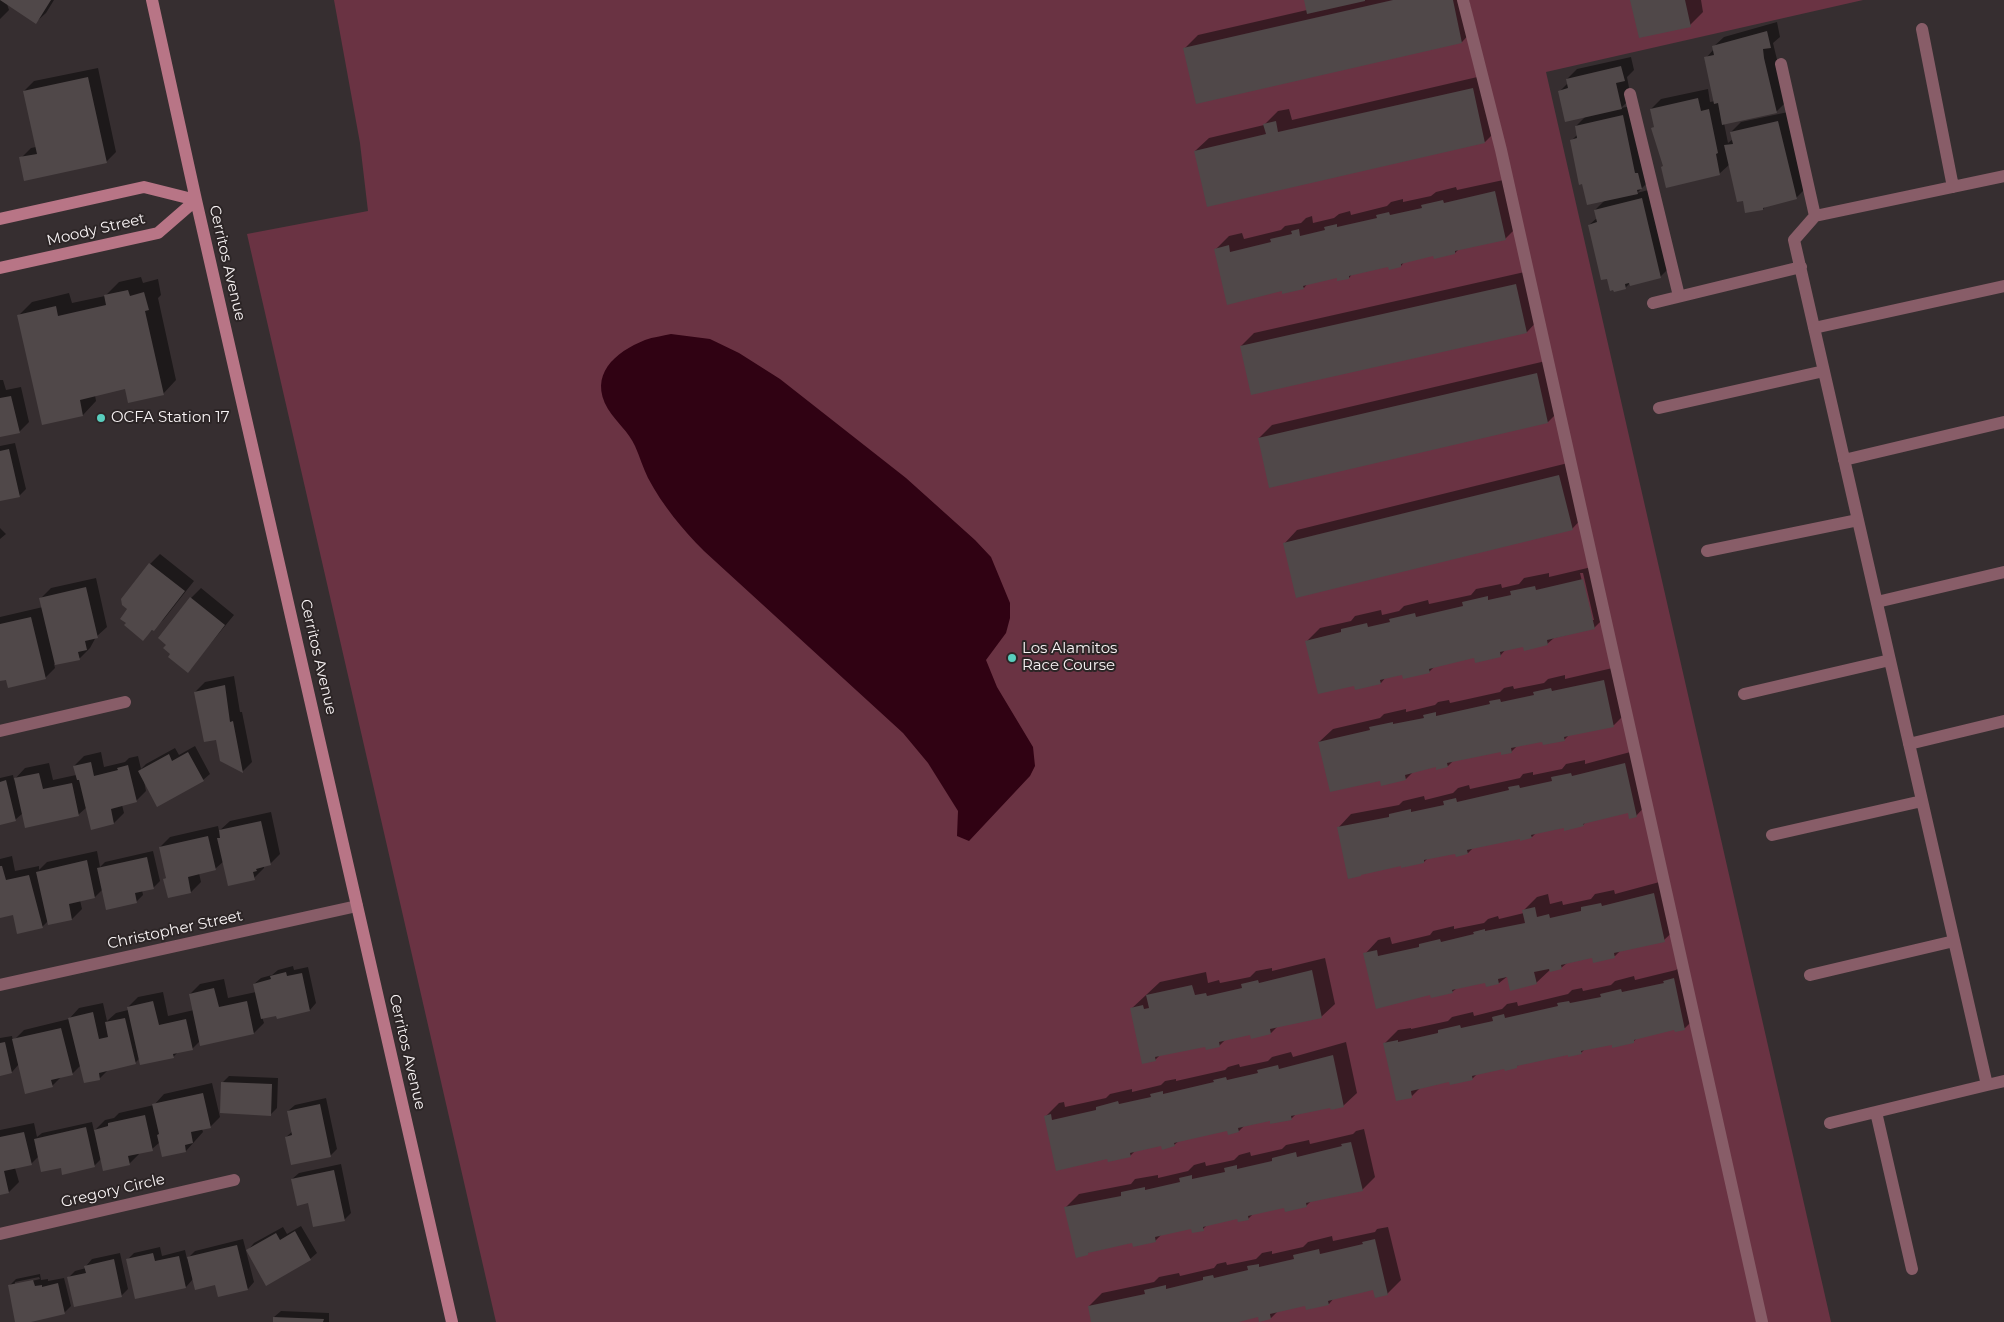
<!DOCTYPE html>
<html>
<head>
<meta charset="utf-8">
<style>
	body { margin:0 }
	canvas { display:block; background:#362e30 }
</style>
</head>
<body>
<canvas width="2004" height="1322"></canvas>
<script>
const context = document.querySelector('canvas').getContext('2d');
context.lineJoin = 'round';
function fillPath(path, color) {
  context.fillStyle = color;
  context.fill(path, 'evenodd');
}
function stroke(path, color, width, dash) {
  context.strokeStyle = color;
  context.lineWidth = width;
  context.lineCap = dash ? 'butt' : 'round';
  context.setLineDash(dash || []);
  context.stroke(path);
}
function label(font, color, halo, rows, align = 'center') {
  context.font = font + ' Montserrat,sans-serif';
  context.lineWidth = 4;
  context.setLineDash([]);
  context.textBaseline = 'middle';
  context.strokeStyle = halo;
  context.fillStyle = color;
  for (const [text, x, y, turn = 0] of rows) {
    context.save();
    context.translate(x, y);
    context.rotate((+turn || 0) * Math.PI / 180);
    context.textAlign = isNaN(turn) ? turn : align;
    if (halo) context.strokeText(text, 0, 0);
    context.fillText(text, 0, 0);
    context.restore();
  }
}
const green = new Path2D(`
	M334,0H1863L1546,72L1831,1322H496L247,234L368,211L360,143Z`);
const water = new Path2D(`
	M671,334L710,339L739,353L780,379L906,478L975,540L991,557L1010,603V618L1006,633L986,660L997,687L1033,747L1035,766L1030,776L969,841L957,836L958,811L928,763L903,733L704,551C682,529 663,506 648,478C643,468 640,457 635,446C629,432 616,422 608,409C588,375 615,352 645,340C653,337 663,336 671,334Z`);
const shadow = new Path2D(`
	M0,0H54L46,13L36,22L7,4L9,10L0,19Z
	M1305,0H1469L1475,28L1462,42L1197,102L1185,48L1198,35L1307,10Z
	M1631,0H1701L1703,12L1690,25Z
	M1777,22L1780,37L1773,43L1787,101L1777,111L1724,123L1728,143L1733,139L1731,132L1741,122L1788,112L1806,188L1796,198L1766,206L1763,209L1743,199L1730,164L1719,174L1664,166L1653,128L1655,126L1651,109L1661,99L1708,89L1710,102L1715,101L1706,58L1714,49L1713,47L1724,37Z
	M1631,57L1634,70L1627,77L1631,98L1621,108L1632,106L1647,183L1637,193L1652,189L1670,267L1660,277L1630,283L1625,288L1589,225L1597,218L1595,210L1605,200L1571,141L1578,134L1576,126L1586,116L1560,91L1568,83L1567,79L1577,69Z
	M98,68L116,152L106,162L21,158L31,148L36,147L24,91L34,81Z
	M1486,75L1498,129L1485,142L1195,151L1209,138L1264,125L1278,111L1289,109L1292,120Z
	M1508,179L1519,225L1505,239L1459,249L1455,253L1434,255L1405,261L1401,266L1389,265L1353,273L1349,278L1337,277L1308,283L1304,288L1216,249L1229,236L1242,233L1244,239L1281,230L1285,226L1301,223L1306,218L1312,216L1313,223L1334,218L1339,214L1350,211L1351,215L1387,206L1391,202L1403,199V202L1431,196L1436,192L1456,187L1457,190Z
	M1529,271L1540,318L1527,332L1241,346L1254,333Z
	M141,277L143,283L158,279L161,295L158,298L176,380L163,394L125,388L95,395L96,401L83,415L43,424L19,315L32,302L69,293L72,303L105,296L119,282Z
	M1550,360L1561,409L1548,422L1259,438L1272,425Z
	M0,380H3L6,390L21,387L29,422L19,432L0,436Z
	M15,443L26,489L19,496L0,500V446Z
	M1572,462L1585,515L1572,529L1284,544L1297,530Z
	M0,528L6,534L0,539Z
	M160,554L194,581L164,619L143,639L127,623L150,564Z
	M1596,566L1607,615L1594,628L1554,638L1547,644L1524,645L1506,649L1500,656L1475,657L1435,666L1429,672L1402,674L1386,677L1381,683L1355,684L1307,641L1320,628L1351,621L1355,616L1381,610L1382,615L1399,611L1404,606L1428,600L1429,604L1471,595L1476,589L1501,584L1502,588L1519,584L1524,578L1549,573V577ZM1580,573H1583L1594,620H1591Z
	M96,578L107,627L96,637L90,648L80,658L54,664L55,668L45,678H7L0,680V617L43,607L41,598L51,588Z
	M201,588L234,615L188,671L191,598Z
	M1617,667L1627,712L1614,725L1569,735L1564,740H1543L1517,746L1511,752L1501,750L1453,761L1448,766H1437L1414,771L1406,779H1381L1319,742L1333,729L1380,718L1384,714L1406,709V712L1435,705L1438,702L1449,700L1450,703L1500,692L1504,688L1513,686L1514,689L1544,683L1548,679L1565,675V679Z
	M234,676L240,712H242L252,762L243,771L222,760L217,738L195,692L205,682Z
	M195,746L210,774L203,780L144,781L146,791L136,801L122,805L124,813L114,823L87,807L78,815L23,813L15,820L0,824V778L13,775L14,780L25,768L49,763L53,780L76,775L74,766L84,756L101,752L104,767L125,762L129,758L138,756L141,769L146,764L175,748L179,755Z
	M1638,750L1649,802L1636,816L1629,812L1587,821L1583,825L1565,827L1536,833L1532,837L1521,838L1473,848L1468,853L1456,852L1428,858L1424,862L1402,864L1338,828L1351,814L1399,805L1403,801L1424,796L1425,800L1453,793L1458,788L1469,785L1470,789L1520,778L1523,774L1533,772V775L1562,769L1566,764L1585,760V764Z
	M271,812L280,854L270,864L264,866V868L254,878L224,861L215,869L199,873L201,882L191,892L164,879L167,877L160,847L170,837L218,826L219,831L230,821Z
	M97,851L100,867L105,862L153,851L160,881L153,888L142,890L143,895L136,902L103,889L95,897L80,900L82,909L72,919L48,921L42,927L14,913L0,916V859L12,856L15,871L39,866V870L47,862Z
	M1667,880L1678,927L1664,940L1620,951L1615,956L1593,957L1567,963L1561,968L1551,969L1536,983L1508,976L1499,983L1487,986L1486,981L1457,988L1452,992L1431,993L1365,954L1378,940L1390,937L1392,944L1430,935L1433,931L1454,926V929L1484,923L1488,919L1498,916L1499,919L1524,913V910L1537,897L1548,894L1550,904L1562,901L1563,905L1591,899L1595,894L1614,890L1615,894Z
	M1325,958L1335,1004L1321,1017L1278,1026L1271,1033H1251L1226,1039L1219,1046L1206,1045L1160,1055L1155,1060L1131,1009L1160,982L1206,972L1208,983L1219,980L1220,983L1250,977L1256,971L1272,968V971Z
	M293,966L294,970L308,967L316,1003L310,1010L278,1017L277,1014L262,1017L264,1023L254,1033L200,1041L192,1049L178,1052L173,1057L139,1059L135,1063L109,1069L100,1078L81,1065L72,1074L62,1076L52,1086L19,1064L12,1072L0,1075V1038L12,1036L13,1041L24,1030L69,1019L79,1008L103,1003L107,1021L116,1013L128,1010V1007L138,997L163,992L168,1016L194,1010L190,994L200,984L224,979L228,998L256,992L254,984L261,978L272,975L278,970Z
	M1678,968L1698,1015L1685,1028L1676,1030L1675,1029L1638,1037L1633,1042L1613,1043L1585,1049L1581,1053H1569L1520,1064L1516,1067H1505L1478,1073L1472,1079L1450,1081L1420,1088L1412,1096L1384,1044L1398,1030L1411,1028V1029L1448,1021L1452,1017L1473,1012L1474,1016L1502,1009L1507,1004L1517,1002L1518,1006L1568,994L1572,990L1582,988L1583,991L1611,985L1615,981L1634,976L1635,980L1676,970Z
	M1346,1042L1357,1093L1343,1106H1331L1296,1114L1291,1119L1271,1120L1244,1126L1239,1131L1229,1133L1228,1129L1180,1140L1174,1145H1162L1135,1151L1130,1156L1108,1158L1046,1116L1059,1103L1064,1102L1065,1107L1106,1098L1110,1094L1132,1089V1092L1161,1085L1165,1081L1176,1079V1081L1225,1070L1228,1067L1239,1064L1240,1067L1268,1061L1272,1057L1291,1052L1293,1057Z
	M229,1076L278,1078L277,1108L270,1115L223,1082Z
	M212,1083L220,1117L210,1127L202,1129L203,1132L186,1151L160,1142L152,1149L139,1152V1154L129,1164L101,1159L94,1166H62L39,1156L31,1164L15,1168L19,1182L9,1192L0,1194V1130L34,1123L37,1137L42,1133L92,1122L94,1131L105,1120L114,1118L119,1113L154,1105L164,1094Z
	M326,1098L337,1149L331,1155L292,1164L286,1137L293,1131L288,1111L295,1105Z
	M1364,1129L1375,1177L1362,1190L1312,1200L1306,1206L1285,1207L1253,1214L1248,1219L1238,1218L1208,1224L1203,1229L1192,1228L1162,1234L1155,1241L1133,1242L1090,1251L1087,1254L1066,1207L1079,1194L1131,1184L1135,1179L1158,1175V1178L1188,1171L1194,1165L1205,1162L1206,1166L1234,1160L1239,1155L1250,1152L1251,1156L1282,1149L1286,1145L1309,1140L1310,1144L1353,1134L1356,1131Z
	M341,1164L351,1213L344,1220L309,1202L292,1179L299,1173Z
	M301,1226L317,1253L310,1259L248,1250L254,1243L283,1227L287,1234Z
	M1388,1227L1401,1280L1387,1294L1374,1289L1334,1298L1329,1304H1306L1278,1311L1271,1318L1259,1316L1233,1322H1093L1089,1306L1102,1293L1154,1282L1159,1277L1179,1273L1180,1276L1214,1268L1217,1264L1226,1262L1227,1265L1256,1259L1262,1253L1272,1251V1254L1303,1247L1308,1242L1332,1236L1333,1241L1375,1232L1377,1229Z
	M243,1239L254,1282L248,1289L193,1279L186,1287L127,1260L134,1253L160,1247L162,1256L185,1250L187,1259L195,1251Z
	M120,1253L128,1289L121,1296L69,1277L75,1271L86,1268V1266L92,1259Z
	M40,1274L41,1280L48,1279V1281L64,1278L71,1306L64,1313L25,1322H17L9,1286L16,1279ZM39,1277L40,1279L15,1285V1282Z
	M281,1311L329,1313V1322H274V1317Z`);
const building = new Path2D(`
	M0,0H51L36,24Z
	M1304,0H1365V1L1307,14Z
	M1393,0H1453L1462,43L1196,104L1183,48Z
	M1630,0H1685L1691,27L1639,38Z
	M1767,31L1771,48L1763,49L1764,58L1777,113L1722,125L1718,103L1714,104L1704,57L1714,55L1712,46Z
	M1621,66L1625,81L1616,83L1622,109L1565,122L1558,91L1568,88L1566,79Z
	M88,77L107,163L24,181L19,157L37,154L23,91Z
	M1473,88L1485,143L1207,207L1194,151L1266,134L1263,124L1276,121L1278,132Z
	M1698,98L1701,111L1709,109L1718,153L1716,154L1720,175L1666,188L1661,167L1663,166L1651,128L1654,127L1650,109Z
	M1623,115L1635,173H1638L1642,189L1637,190L1638,194L1587,205L1582,184L1579,185L1570,140L1577,138L1575,126Z
	M1778,121L1797,199L1763,208V210L1745,213L1743,201L1737,202L1724,145L1733,144L1730,132Z
	M1495,191L1506,240L1455,251V254L1434,259L1433,256L1401,264V267L1389,270L1388,267L1349,276V279L1337,281V278L1303,286L1304,289L1282,294V291L1227,305L1214,249L1229,245L1230,252L1271,242L1270,239L1292,234L1291,231L1299,229L1300,236L1325,230L1324,227L1337,224V227L1377,218L1376,215L1389,212L1390,215L1422,208L1421,205L1443,200L1444,203Z
	M1642,198L1661,278L1630,286L1629,283L1625,284L1626,289L1614,292L1613,290L1610,291L1607,279L1601,280L1588,225L1597,222L1594,210Z
	M1516,284L1527,333L1251,395L1240,346Z
	M128,290L130,296L144,292L149,310L145,311L164,395L128,403L125,389L80,400L83,416L42,425L17,315L56,306L58,316L106,305L104,295Z
	M1537,373L1548,423L1269,488L1258,438Z
	M11,396L20,433L0,437V398Z
	M9,449L20,497L0,501V451Z
	M1559,475L1573,530L1296,598L1283,543Z
	M149,563L185,591L154,631L152,630L143,641L124,625L126,623L120,619L127,609L122,605L121,599Z
	M1583,579L1595,629L1547,640L1548,645L1524,651L1523,647L1500,652L1501,657L1475,663L1474,658L1429,669L1430,673L1403,679L1402,675L1380,680L1381,684L1355,690L1354,686L1318,694L1305,641L1341,632V629L1367,623L1368,627L1390,622L1389,619L1415,613L1416,617L1463,606L1462,602L1488,596V600L1511,595L1510,591L1535,586L1536,590Z
	M86,587L98,638L85,641L87,650L78,652L80,660L55,665L39,598Z
	M190,597L225,625L188,673L168,657L170,654L163,648L166,645L158,638Z
	M31,617L46,679L8,688L6,680L0,681V624Z
	M1604,680L1614,727L1564,737L1565,741L1543,745L1542,742L1511,748L1512,753L1501,755V752L1447,763L1448,767L1436,770V767L1405,775L1406,780L1381,786L1380,781L1330,792L1318,742L1370,730L1369,727L1393,722V724L1424,718L1423,715L1436,712V716L1490,704L1489,701L1500,699L1501,702L1534,695L1533,692L1551,688L1552,691Z
	M225,685L230,722L233,721L243,773L220,761L216,740L204,742L194,692Z
	M188,752L204,781L157,807L138,771L169,754L172,761Z
	M91,762L94,776L118,770L117,768L128,765L137,802L111,809L114,824L91,830L79,780H77L73,766Z
	M1625,763L1637,817L1629,819L1628,813L1583,824L1584,826L1564,831V828L1531,835L1532,838L1520,841V839L1467,850L1468,854L1456,857L1455,854L1424,860V863L1401,868V866L1361,875V876L1348,879L1337,827L1389,817V814L1411,809V812L1444,805L1443,801L1456,798L1457,802L1509,790L1508,787L1519,785L1520,788L1552,781L1551,777L1571,773L1572,776Z
	M39,773L43,789L72,783L79,816L25,828L14,778Z
	M6,780L16,821L0,825V782Z
	M261,821L271,865L256,869L257,871L253,872L255,880L228,886L217,838H220L219,830Z
	M208,836L216,870L188,877L191,893L168,898L163,879L166,878L159,847Z
	M147,857L154,889L135,893L137,903L106,910L97,868Z
	M87,860L95,898L69,904L72,920L48,925L36,872Z
	M0,866H2L6,880L29,875L43,928L17,934L13,915L0,918Z
	M1654,893L1665,942L1614,953L1615,958L1593,963L1592,958L1561,965L1562,969L1550,972L1549,969L1534,972L1537,984L1510,991L1507,977L1498,979L1499,984L1486,987L1485,983L1452,990L1453,993L1431,998L1430,995L1376,1009L1363,953L1377,950L1378,956L1419,947V944L1440,939L1441,942L1474,934L1473,932L1485,929V931L1525,923L1522,910L1535,907L1537,917L1549,914L1550,918L1581,911V907L1601,903L1602,906Z
	M1312,970L1322,1018L1270,1029L1271,1034L1251,1039L1250,1035L1219,1042L1220,1047L1206,1050L1205,1047L1155,1057L1156,1061L1142,1064L1130,1008L1143,1005L1144,1009L1149,1008L1146,995L1192,985L1195,995L1206,993L1207,996L1242,988L1241,984L1258,980L1259,983Z
	M286,972L287,976L302,973L310,1011L277,1019L276,1016L261,1019L253,984L271,979L270,976Z
	M1674,978L1685,1030L1675,1032L1674,1030L1634,1040V1043L1612,1048V1045L1581,1051L1582,1054L1568,1057V1055L1517,1066V1068L1505,1071L1504,1069L1472,1076L1473,1080L1450,1085L1449,1082L1411,1091L1412,1098L1396,1101L1383,1043L1398,1040V1042L1438,1033V1030L1460,1025L1461,1028L1493,1021L1492,1017L1504,1014L1505,1018L1558,1006L1557,1003L1569,1001L1570,1003L1601,997L1600,994L1621,989L1622,992L1664,983L1663,981Z
	M214,988L219,1007L247,1001L254,1034L200,1046L189,994Z
	M153,1001L159,1025L186,1019L193,1050L173,1054L174,1058L140,1065L127,1007Z
	M93,1012L99,1039L108,1037L105,1022L125,1018L136,1064L99,1073L100,1080L84,1083L68,1018Z
	M61,1028L73,1075L51,1080L53,1087L25,1094L12,1039Z
	M5,1042L12,1073L0,1076V1043Z
	M1333,1055L1344,1107L1331,1110L1330,1108L1291,1116L1292,1120L1270,1124V1121L1238,1128L1239,1132L1228,1135L1227,1131L1174,1143L1175,1146L1162,1150L1161,1146L1130,1153L1131,1157L1108,1162L1107,1159L1056,1171L1044,1116L1051,1114L1052,1120L1096,1110V1107L1118,1101L1119,1104L1151,1097L1150,1094L1163,1091V1094L1214,1082L1213,1080L1226,1077L1227,1080L1258,1073L1257,1070L1278,1065L1279,1069Z
	M221,1082L272,1084L271,1116L220,1113Z
	M203,1093L211,1128L191,1132L193,1143L185,1145L186,1152L162,1157L157,1135L159,1134L152,1104Z
	M320,1104L331,1157L291,1165L285,1137L292,1135L287,1111Z
	M145,1115L153,1151L128,1156L130,1165L103,1171L94,1130L108,1126V1123Z
	M86,1127L95,1167L62,1175L61,1168L41,1172L34,1139Z
	M24,1132L32,1165L4,1171L9,1193L0,1195V1137Z
	M1351,1142L1363,1191L1306,1203L1307,1207L1285,1212L1284,1208L1248,1216L1249,1220L1238,1222L1237,1219L1203,1227L1204,1231L1192,1233L1191,1229L1155,1237L1156,1242L1133,1247L1132,1243L1088,1253V1255L1076,1258L1064,1207L1121,1196V1192L1145,1187V1190L1180,1182L1179,1178L1192,1175V1179L1225,1172L1224,1168L1237,1165V1169L1272,1161V1158L1296,1152L1297,1157L1342,1146L1341,1144Z
	M334,1170L345,1221L313,1227L308,1203L297,1206L291,1179Z
	M295,1231L311,1260L266,1286L246,1250L276,1233L280,1240Z
	M1375,1239L1388,1295L1375,1298L1373,1290L1328,1301L1329,1305L1306,1310L1305,1306L1270,1314L1271,1319L1259,1322L1258,1317L1239,1322H1091L1088,1306L1145,1294L1144,1290L1166,1285V1289L1203,1280V1277L1213,1275L1214,1278L1248,1270L1247,1266L1259,1264V1267L1294,1259L1293,1255L1319,1249L1320,1254L1363,1244L1362,1242Z
	M237,1245L248,1290L218,1297L215,1285L195,1290L187,1257Z
	M153,1253L155,1261L179,1256L186,1288L135,1299L126,1259Z
	M114,1259L122,1297L74,1307L67,1277L86,1273L84,1266Z
	M33,1280L35,1286L42,1285V1287L58,1283L65,1314L31,1322H15L8,1285Z
	M273,1317L324,1319L323,1322H273Z`);
const street = new Path2D(`
	M1463,0L1501,150L1762,1322
	M1922,29L1953,187
	M1781,64L1815,216
	M1630,94L1679,296
	M2004,176L1815,216L1794,240L1987,1085L2004,1081
	M1653,303L1801,267
	M1814,328L2004,286
	M1659,408L1824,371
	M1844,460L2004,422
	M1707,551L1858,520
	M1877,602L2004,572
	M1744,694L1890,660
	M0,731L125,702
	M1909,744L2004,721
	M1772,835L1922,801
	M1810,975L1954,941
	M0,985L357,906
	M1876,1112L1912,1269
	M1830,1123L1987,1085
	M0,1234L234,1180`);
const secondary = new Path2D(`
	M152,0L196,200L452,1322
	M0,219L144,187L196,200
	M0,268L158,233L196,200`);
const markers = [
	[101,418,5,"#59cebe"],
	[1012,658,5,"#59cebe"]
];
const streetNames = [
	["Moody Street",96,230,-13],
	["Cerritos Avenue",227,263,77],
	["Cerritos Avenue",318,657,77],
	["Christopher Street",175,930,-12],
	["Cerritos Avenue",407,1052,77],
	["Gregory Circle",113,1191,-13]
];
const poiNames = [
	["OCFA Station 17",111,418],
	["Los Alamitos",1022,649],
	["Race Course",1022,666]
];
fillPath(green, '#6a3343');
fillPath(water, '#300213');
fillPath(shadow, '#0007');
fillPath(building, '#504849');
stroke(street, '#885d68', 12);
stroke(secondary, '#b87586', 12);
for (const [x, y, r, color] of markers) {
  const dot = new Path2D();
  dot.arc(x, y, r, 0, 2 * Math.PI);
  context.fillStyle = color;
  context.fill(dot);
  stroke(dot, '#2c2526', 2);
}
label('15px', '#f8f3f4', '#2c2526', streetNames);
label('15px', '#f8f3f4', '#2c2526', poiNames, 'left');
</script>
</body>
</html>
